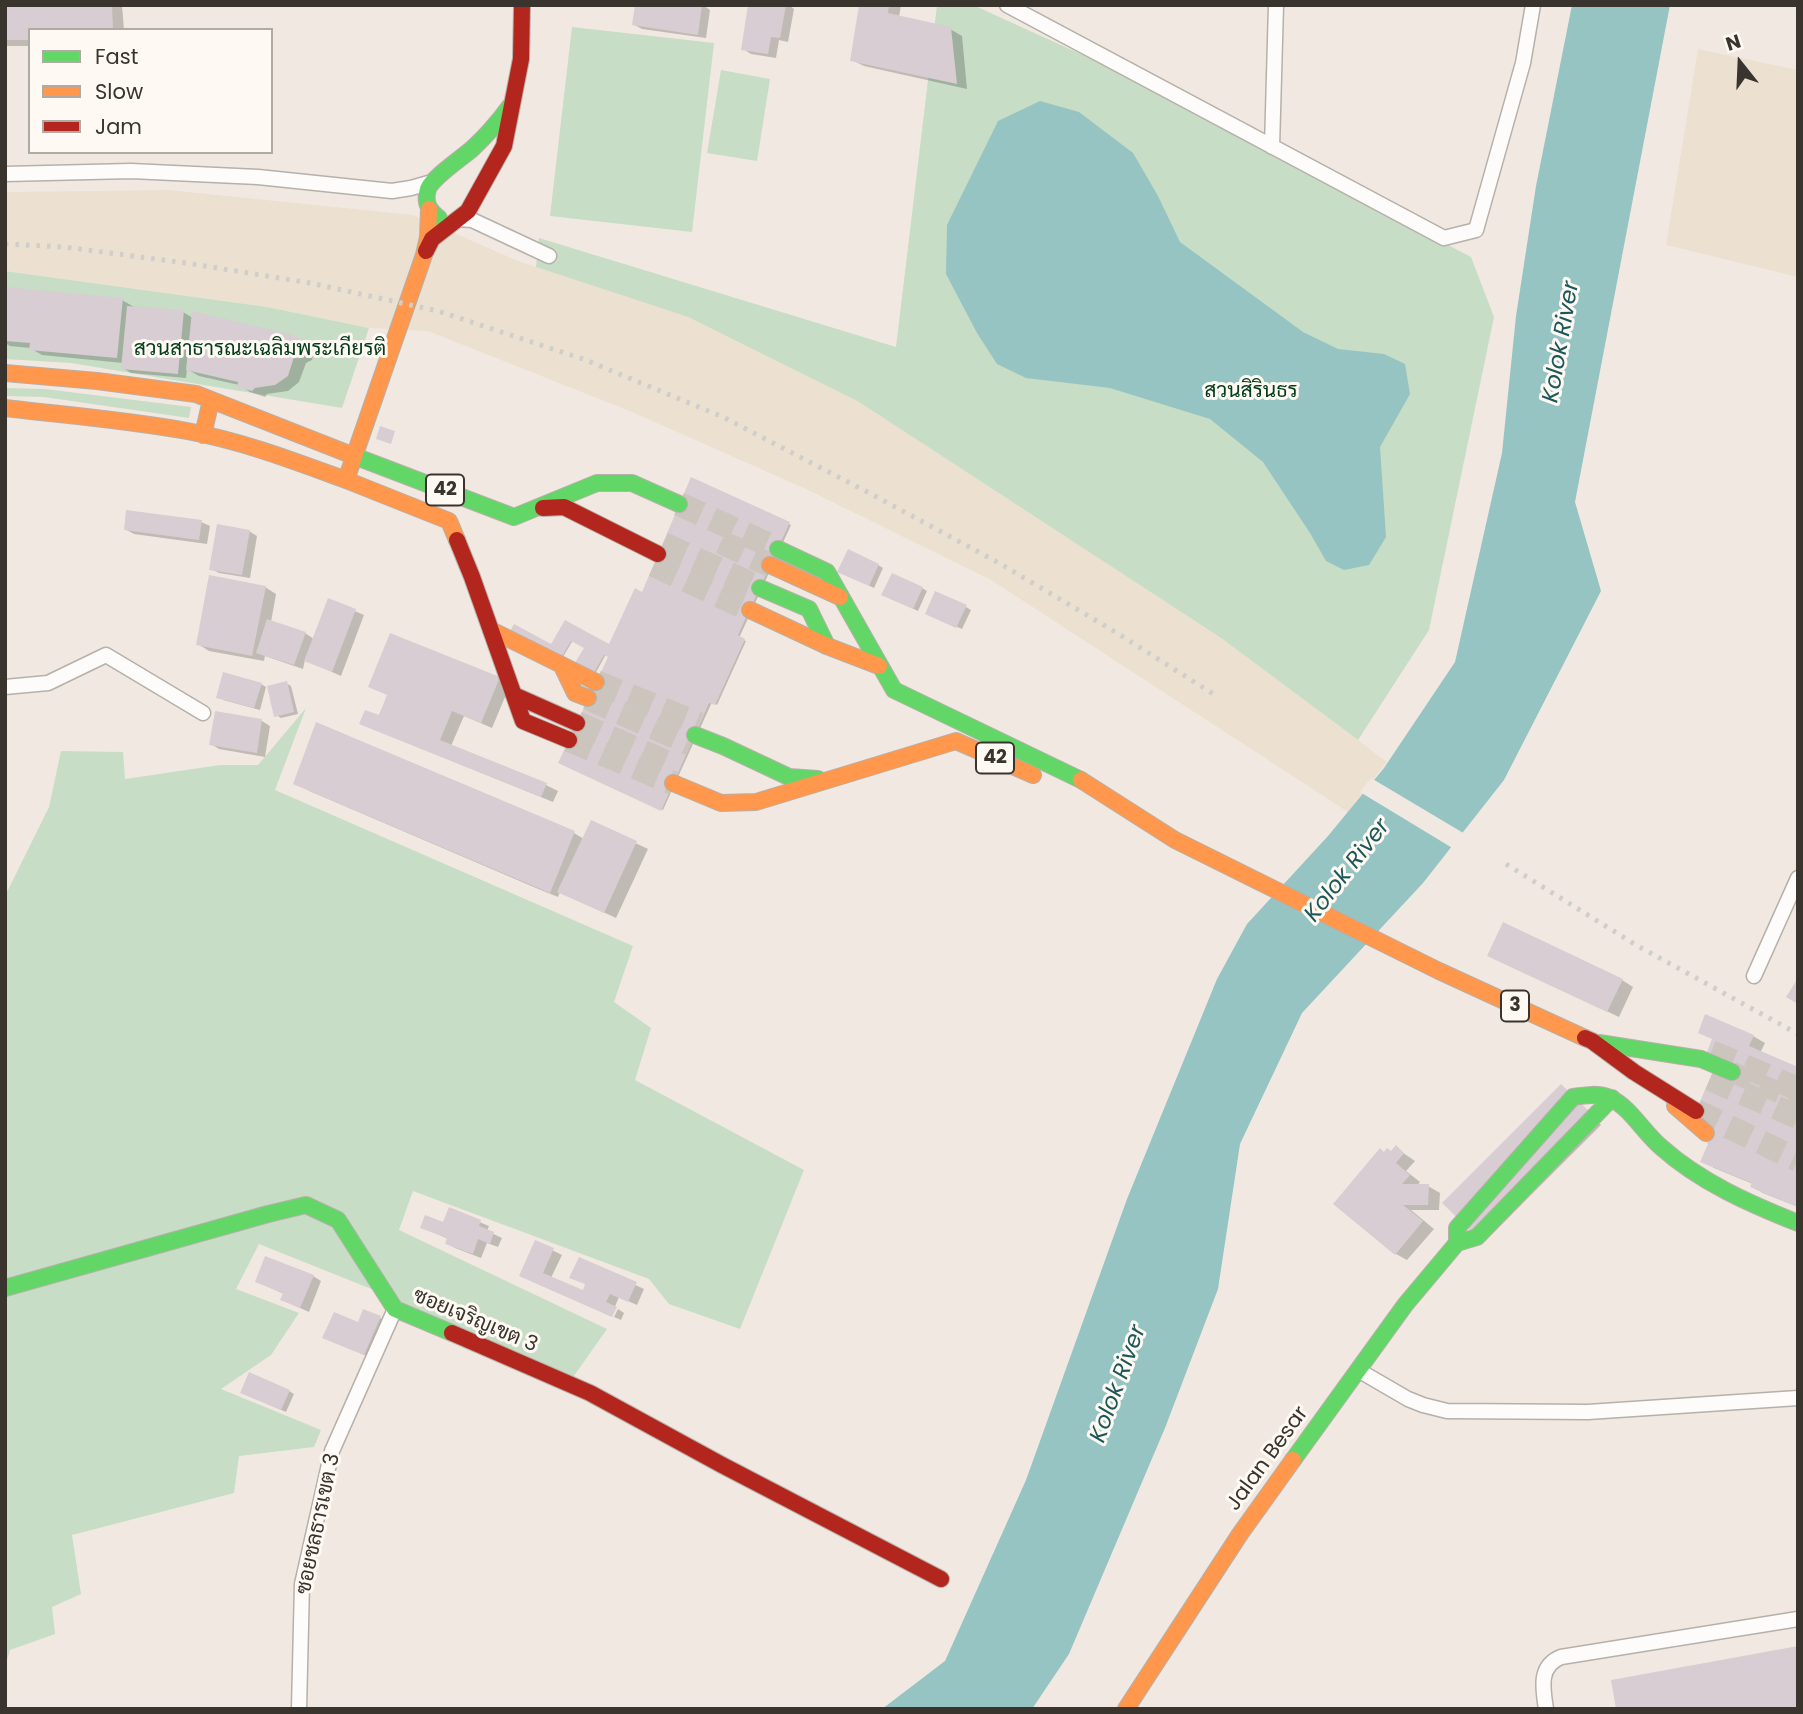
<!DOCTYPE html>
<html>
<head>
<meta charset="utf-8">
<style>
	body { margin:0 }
	#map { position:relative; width:1803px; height:1714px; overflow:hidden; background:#f1e9e1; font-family:Poppins,sans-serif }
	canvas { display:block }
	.frame { position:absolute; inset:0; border:7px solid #39342e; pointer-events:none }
	.legend { position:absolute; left:28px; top:28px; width:245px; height:126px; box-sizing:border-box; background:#fef9f2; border:2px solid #afaaa4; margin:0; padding:9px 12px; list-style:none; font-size:21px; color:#39342e }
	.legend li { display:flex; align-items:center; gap:14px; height:35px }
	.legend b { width:35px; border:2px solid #afaaa4 }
	.north { position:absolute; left:1705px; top:28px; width:70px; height:70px; -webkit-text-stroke:5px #fef9f2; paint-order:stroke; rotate:342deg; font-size:19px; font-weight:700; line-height:28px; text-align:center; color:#39342e }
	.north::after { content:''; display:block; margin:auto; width:24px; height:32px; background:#39342e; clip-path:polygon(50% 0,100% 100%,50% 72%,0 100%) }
</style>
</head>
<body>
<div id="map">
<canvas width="1803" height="1714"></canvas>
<div class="frame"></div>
<ul class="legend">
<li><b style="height:9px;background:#63d668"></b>Fast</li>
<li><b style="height:9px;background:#ff974d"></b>Slow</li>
<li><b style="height:9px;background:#b3261e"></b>Jam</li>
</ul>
<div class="north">N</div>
</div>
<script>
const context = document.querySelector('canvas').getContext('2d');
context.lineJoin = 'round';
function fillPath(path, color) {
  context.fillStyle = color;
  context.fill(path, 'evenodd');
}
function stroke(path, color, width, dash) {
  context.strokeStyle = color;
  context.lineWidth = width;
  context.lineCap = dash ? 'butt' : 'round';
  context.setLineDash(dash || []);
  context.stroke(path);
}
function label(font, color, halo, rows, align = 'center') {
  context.font = font + ' Poppins,Sarabun,sans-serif';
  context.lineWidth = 6;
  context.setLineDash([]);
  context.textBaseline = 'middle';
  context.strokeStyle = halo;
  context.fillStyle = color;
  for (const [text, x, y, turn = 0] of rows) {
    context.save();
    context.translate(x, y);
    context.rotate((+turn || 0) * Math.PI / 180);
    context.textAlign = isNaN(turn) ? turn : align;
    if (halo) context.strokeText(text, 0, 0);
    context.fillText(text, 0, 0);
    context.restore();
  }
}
const built = new Path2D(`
	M1698,49L1798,70V277L1666,245Z
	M169,190L413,215L518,261L688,317L859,402L1221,638L1387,762L1348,812L991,580L806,489L632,412L428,331L369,328L267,307L5,271V192Z`);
const green = new Path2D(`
	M937,5H973L1085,56L1471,257L1494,317L1429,630L1358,740L1221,638L859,402L688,317L536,267L539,238L896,347Z
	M572,27L714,43L692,232L550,216Z
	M721,70L770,79L757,161L707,153Z
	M5,271L267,307L369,328L342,408L71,363L5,359Z
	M5,388L45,389L191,407L189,418L44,397L5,396Z
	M306,708L275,790L633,946L614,1002L651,1028L635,1080L804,1170L740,1329L669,1304L649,1279L413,1191L399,1230L607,1329L571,1380L374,1290L259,1244L236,1289L299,1313L271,1355L221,1389L321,1430L314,1447L239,1456L234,1493L72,1535L81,1594L52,1607L55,1634L10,1650L5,1667V891L8,890L49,807L61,751L123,752L125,779L220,765H258Z`);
const water = new Path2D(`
	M1572,5H1670L1575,502L1601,591L1504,780L1423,883L1302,1013L1240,1144L1218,1289L1165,1428L1069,1654L1032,1709H882L945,1661L1026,1480L1127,1199L1217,979L1247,924L1328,836L1384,768L1455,662L1502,453L1516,316L1536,186Z
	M1040,101L1079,112L1133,153L1158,196L1180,242L1303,332L1338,349L1384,354L1405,364L1410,394L1380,447L1386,537L1369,565L1344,570L1326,561L1310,533L1263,462L1210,419L1110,388L1026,378L997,364L977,333L946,274L947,225L998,121Z`);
const pier = new Path2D(`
	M1371,778L1465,834L1454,849L1360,792Z`);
const shadow = new Path2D(`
	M5,5H122L124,30H30V46H5Z
	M636,5H703L710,10L706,38L642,29L633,24Z
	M750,5H789L794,9L788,42L779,40L776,58L751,54L743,49Z
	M860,5H901L899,17L950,29L962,36L967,89L864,66L852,60Z
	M5,289L122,300L134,307L183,312L193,318L303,341L315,348L312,360L306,363L299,382L288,391L267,394L265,397L250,392L239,385L199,376L187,369L186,378L131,373L123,368V363L42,355L30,348L10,346L5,343Z
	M692,479L791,525L739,638L746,641L717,705L712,702L663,810L561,762L611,656L606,654L594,676L586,647L573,640L560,662L552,647L566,622L610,646L643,594Z
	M201,522L210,526L207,544L134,534L125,529Z
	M249,531L257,536L250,578L219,573L211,569Z
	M878,565L883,568L874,588L845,574Z
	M265,587L276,594L271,622L305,633L314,639L329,600L364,615L341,676L305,660L303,669L265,656L264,661L209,651L198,644Z
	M922,588L927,591L918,611L889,597Z
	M966,607L971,610L962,629L932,616Z
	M391,635L510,685L492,728L464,716L451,746L546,785L558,791L553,802L373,729L388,695Z
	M286,683L291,686L298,714L281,718L276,715Z
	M261,684L266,687L260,710L223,700Z
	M217,713L262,721L270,726L265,757L219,749L211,744Z
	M307,790L574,833L584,839L591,822L648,849L616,918L560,892L558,897L536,888Z
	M1501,961L1622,980L1633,987L1619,1017Z
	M1753,1036L1765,1043L1760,1053L1798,1068V1207L1763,1193L1752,1187L1753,1184L1714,1168L1702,1161L1710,1144L1711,1125Z
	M1563,1087L1601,1125L1484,1242Z
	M1396,1148L1415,1161L1406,1171L1420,1182L1417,1186H1428L1440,1193L1439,1210H1411L1434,1229L1407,1260L1396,1254L1335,1204L1385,1153L1392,1152Z
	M450,1210L489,1226L487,1231L502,1238L498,1247L487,1243L481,1258L455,1248L447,1243L448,1239L422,1227L444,1224Z
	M536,1242L562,1255L551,1278L583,1292L587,1285L580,1259L644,1289L637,1305L619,1297L611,1316L529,1280Z
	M313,1276L321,1281L309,1312L282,1300L284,1294L257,1282Z
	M618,1309L624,1313L621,1320L614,1317Z
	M380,1318L388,1322L372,1358L333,1342L358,1325Z
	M289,1391L294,1394L286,1412L247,1395Z`);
const building = new Path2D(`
	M5,5H112L113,30H30V40H5Z
	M635,5H702L698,35L632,25Z
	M748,5H786L780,38L771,37L768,54L741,50Z
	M859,5H889L888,13L951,27L957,84L850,61Z
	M5,287L123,298L117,358L29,350L30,343L5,341Z
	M127,306L184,310L178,374L121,369Z
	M192,311L293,335L304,340L301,354L294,357L288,376L275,385L255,388L252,391L237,387L238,382L186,370Z
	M380,426L395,431L391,444L376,439Z
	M691,477L790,522L738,635L745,639L715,705L709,703L661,811L558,763L608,657L604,655L592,676L573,666L584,648L571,641L558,663L508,635L514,624L551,644L565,620L609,644L635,588L642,592Z
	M126,510L202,520L199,540L124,530Z
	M217,524L250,530L242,575L209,570Z
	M848,549L879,564L869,586L837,572Z
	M892,573L923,587L913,609L881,595Z
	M209,575L266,586L252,656L196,645Z
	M935,591L967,605L956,628L925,614Z
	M328,598L356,609L332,672L304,661Z
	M267,619L306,632L294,665L256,653Z
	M390,633L500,677L481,723L452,711L440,740L547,783L541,797L359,724L365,710L379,715L387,695L368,687Z
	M223,672L262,683L254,708L216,698Z
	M287,681L294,712L274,717L267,686Z
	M215,711L262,719L257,753L209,745Z
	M316,722L575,831L550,893L293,784Z
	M591,820L637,841L604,913L557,892Z
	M1503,922L1623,979L1607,1012L1487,956Z
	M1798,978V1004L1786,997Z
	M1705,1014L1754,1035L1749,1046L1798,1067V1207L1750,1187L1752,1183L1700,1162L1708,1144L1693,1118L1713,1071L1707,1052L1712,1039L1698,1033Z
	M1561,1084L1594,1116L1482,1242L1442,1203Z
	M1396,1145L1404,1153L1396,1163L1410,1175L1402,1184H1429L1428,1205H1403L1423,1221L1395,1255L1333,1204L1380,1148L1384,1152L1387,1148L1391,1151Z
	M449,1207L481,1220L479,1226L494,1232L490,1244L478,1239L473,1254L445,1244L447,1238L420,1228L425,1215L443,1222Z
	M535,1240L554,1248L543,1273L583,1290L585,1284L569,1278L579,1257L637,1282L628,1302L610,1294L606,1302L617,1307L612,1317L519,1276Z
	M265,1256L314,1275L300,1308L280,1300L283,1293L255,1282Z
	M363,1309L381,1316L364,1355L322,1338L334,1312L358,1322Z
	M249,1372L290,1390L281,1410L240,1393Z
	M1798,1646V1709H1616L1611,1680Z`);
const primaryTunnel = new Path2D(`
	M1732,1072L1798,1101`);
const highwayTunnel = new Path2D(`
	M679,504L778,549
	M721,542L770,565
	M663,544L760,588
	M654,565L750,610
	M596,682L699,724
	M588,698L691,744
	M577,723L666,762
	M569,740L673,783
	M1711,1052L1798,1089
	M1710,1079L1798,1117
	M1696,1111L1798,1160`);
const street = new Path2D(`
	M1007,5L1444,238L1476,230L1523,63L1533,5
	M1272,147L1276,5
	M5,174L131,171L258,177L392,191L411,188L432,182
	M457,219L472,220L549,256
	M5,687L48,683L106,655L203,713
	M1754,976L1798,878
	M1358,1370L1408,1399L1423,1405L1447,1411L1588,1412L1798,1398
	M299,1709L302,1584L332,1451L395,1309
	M1546,1709C1543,1689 1538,1666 1561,1657L1798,1619`);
const fast = new Path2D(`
	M439,218C429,211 424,202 428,189C433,177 462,158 473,148C487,135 499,121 510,106
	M354,456L514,517L597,483H632L679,504
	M778,549L827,572L894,690L1081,780
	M760,588L809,609L827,646
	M695,735L723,746L789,777L818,779
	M1599,1043L1701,1059L1732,1072
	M1457,1243V1228L1573,1097C1585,1095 1599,1093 1610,1098C1630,1107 1644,1133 1661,1147C1700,1182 1750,1204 1798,1223
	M5,1288L268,1214L306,1205L338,1220L395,1309L452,1333
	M1293,1460L1405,1305L1457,1243L1477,1237L1612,1098`);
const slow = new Path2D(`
	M429,209L428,237L424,255L346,480L449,521L457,540
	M5,373L97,381L196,394L354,456
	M5,408C65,415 127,420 187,431C242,441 294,461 346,480
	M203,435L211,400
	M770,565L840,597
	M750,610L827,646L879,666
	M491,630L596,682
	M562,666L575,693L588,698
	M1081,780L1175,840L1439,971L1585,1038
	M673,783L721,803L756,802L956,741L1033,775
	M1675,1106L1706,1133
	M1126,1709L1240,1534L1293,1460`);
const jam = new Path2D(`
	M426,251L432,239L468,211L504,146L521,59L522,5
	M543,508L564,507L658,554
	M457,540L472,577L523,721L569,740
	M514,695L577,723
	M1585,1038L1592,1041L1634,1072L1696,1111
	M452,1333L590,1393L722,1465L941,1579`);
const rail = new Path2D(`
	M5,244L64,247L186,263L310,283L438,311L583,359L723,417L875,496L999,563L1117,633L1218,697
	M1506,864L1636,945L1798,1034`);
const shields = [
	[445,490,38],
	[995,758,38],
	[1515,1006,28]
];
const shieldNames = [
	["42",445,490],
	["42",995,758],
	["3",1515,1006]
];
const parkNames = [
	["สวนสาธารณะเฉลิมพระเกียรติ",260,350],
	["สวนสิรินธร",1251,392]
];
const streetNames = [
	["ซอยเจริญเขต 3",475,1321,23],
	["Jalan Besar",1268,1459,-54],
	["ซอยชลธารเขต 3",319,1524,-78]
];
const waterNames = [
	["Kolok River",1562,342,-80],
	["Kolok River",1348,871,-52],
	["Kolok River",1119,1384,-70]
];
fillPath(built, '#ece0d0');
fillPath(green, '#c7ddc6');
fillPath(water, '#96c4c3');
fillPath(pier, '#f1e9e1');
fillPath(shadow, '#0003');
fillPath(building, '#d7cdd2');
stroke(primaryTunnel, '#ccc5bd', 21, [21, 10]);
stroke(highwayTunnel, '#ccc5bd', 24, [24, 12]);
stroke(street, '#b6b0aa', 17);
stroke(fast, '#b6b0aa', 18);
stroke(slow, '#b6b0aa', 18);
stroke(jam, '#b6b0aa', 18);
stroke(street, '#fdfcfa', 14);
stroke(fast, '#63d668', 16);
stroke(slow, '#ff974d', 16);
stroke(jam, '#b3261e', 16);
stroke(rail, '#d0cecb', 5, [3.5, 7]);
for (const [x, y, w] of shields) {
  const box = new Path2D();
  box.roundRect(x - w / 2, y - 15.5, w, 31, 5);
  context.fillStyle = '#fef9f2';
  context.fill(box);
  stroke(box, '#39342e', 2);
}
label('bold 19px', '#39342e', null, shieldNames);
label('21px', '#033c1b', '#fef9f2', parkNames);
label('21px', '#39342e', '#fef9f2', streetNames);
label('italic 23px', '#1c575a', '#fef9f2', waterNames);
</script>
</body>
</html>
